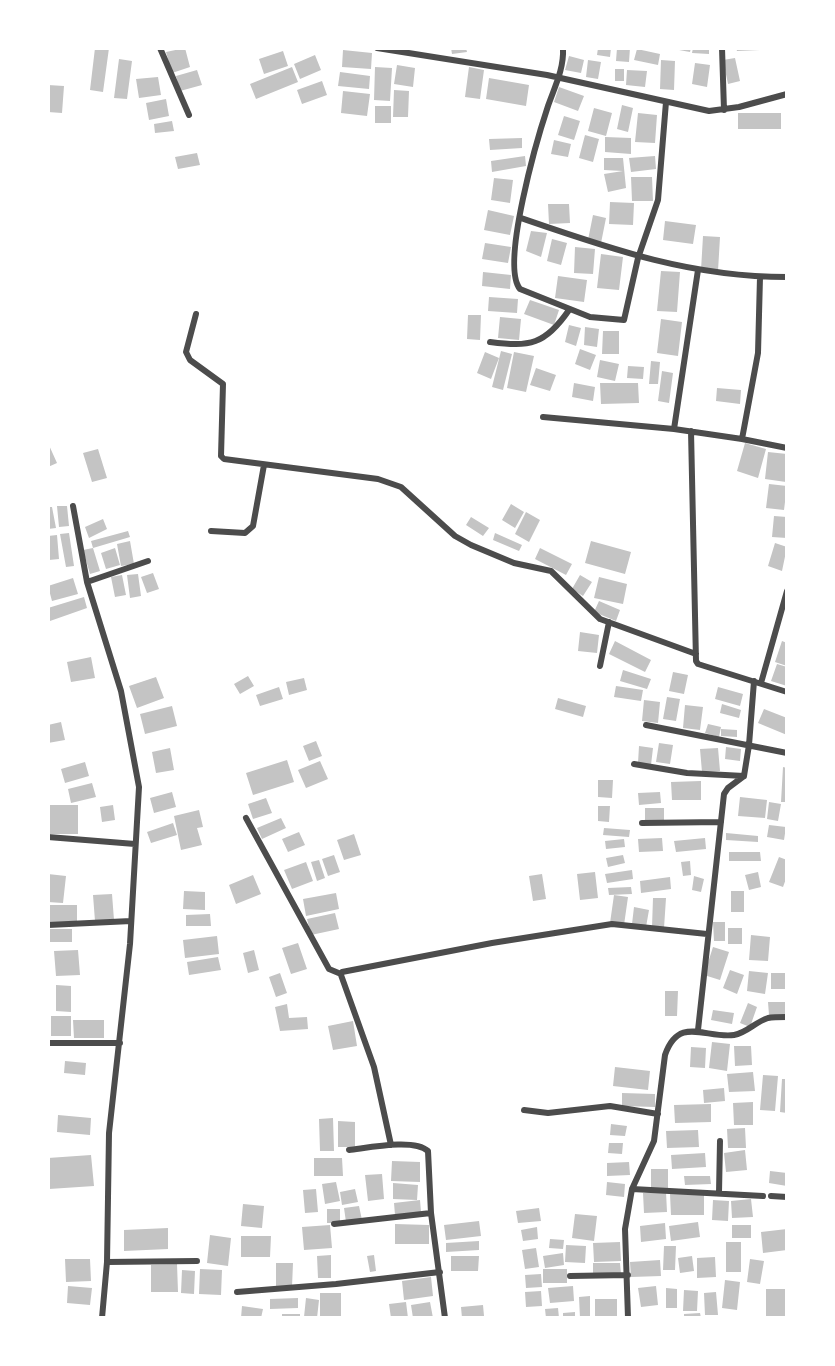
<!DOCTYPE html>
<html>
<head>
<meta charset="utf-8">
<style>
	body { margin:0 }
	#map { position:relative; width:835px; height:1366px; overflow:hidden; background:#fff; font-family:Arial,sans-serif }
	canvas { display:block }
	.frame { position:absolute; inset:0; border:50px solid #fff; pointer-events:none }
</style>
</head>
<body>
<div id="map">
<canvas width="835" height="1366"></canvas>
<div class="frame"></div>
</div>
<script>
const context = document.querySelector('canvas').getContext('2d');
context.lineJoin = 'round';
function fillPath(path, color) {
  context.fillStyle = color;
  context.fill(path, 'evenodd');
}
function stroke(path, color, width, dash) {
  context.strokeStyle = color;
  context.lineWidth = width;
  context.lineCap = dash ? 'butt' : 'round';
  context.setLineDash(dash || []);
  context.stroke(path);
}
const building = new Path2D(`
	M95,48H109L103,92L90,90Z
	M185,48L190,67L172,73L166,52Z
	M451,48H466L467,52L452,54Z
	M598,48H611L610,57L597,55Z
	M617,48H630L629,62L616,61Z
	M668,48H691L690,52Z
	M693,48H709V54L692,53Z
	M736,48H760V50L737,51Z
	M637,49L660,54L658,65L634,60Z
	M343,50L372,53L371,69L342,67Z
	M283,51L288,66L264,74L259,59Z
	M315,55L321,70L300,79L294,64Z
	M569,56L584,60L581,73L565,70Z
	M735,58L740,81L728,84L723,60Z
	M119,59L132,61L127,99L114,98Z
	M588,60L601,62L598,79L586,77Z
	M661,60L675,61L674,90L660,89Z
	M695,63L710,65L707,87L692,84Z
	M397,65L415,68L413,87L394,84Z
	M292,67L298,82L256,99L250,84Z
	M375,67L392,68L390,101L374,100Z
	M469,67L484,70L480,99L465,97Z
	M615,69H624V81H615Z
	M197,70L202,85L180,91L176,76Z
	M627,70L647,71L645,87L626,85Z
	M340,72L370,76L369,89L338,86Z
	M158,77L161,95L139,98L136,79Z
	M489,78L529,85L526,106L486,99Z
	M322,81L327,95L302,104L297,90Z
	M48,85L64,86L62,113L48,112Z
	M559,87L584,96L578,111L554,102Z
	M394,90L409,91L408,117H393Z
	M343,91L370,94L367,116L341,113Z
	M166,99L169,116L149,120L146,103Z
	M622,105L633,108L628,132L617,129Z
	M375,106H391V123H375Z
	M594,108L612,113L606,136L588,131Z
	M638,113L657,115L655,143L635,142Z
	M738,113H781V129H738Z
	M564,116L580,121L574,140L558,135Z
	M172,121L174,131L155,133L154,124Z
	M585,135L599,139L593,162L579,158Z
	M605,137L631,138V154L605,152Z
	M522,138V148L490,150L489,139Z
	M554,140L571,144L568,157L551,154Z
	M197,153L200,165L178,169L175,157Z
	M525,156L526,166L492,172L491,161Z
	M655,156L656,169L631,172L629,158Z
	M604,158H623L626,188L608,192L604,174L623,171L604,170Z
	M631,177H652L653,201H632Z
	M494,178L513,180L510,203L491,200Z
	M610,202L634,203L633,225L609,224Z
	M548,204H569L570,223L549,224Z
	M488,210L514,216L510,235L484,230Z
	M593,215L606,218L601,243L588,240Z
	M665,221L696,225L693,244L663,240Z
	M531,231L547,233L541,257L526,251Z
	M703,236L720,237L718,271L701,270Z
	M552,239L567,243L561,265L547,261Z
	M485,243L511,247L508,263L482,259Z
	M575,247L595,249L593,274L574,273Z
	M601,254L623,257L619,290L597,288Z
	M661,271L680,272L677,312L657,311Z
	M483,272L511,275L510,289L482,286Z
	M558,276L587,280L584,302L555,298Z
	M489,297L518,299L517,313L488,311Z
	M530,300L559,310L554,325L524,314Z
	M468,315H481L480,340L467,339Z
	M500,317L521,319L519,340L498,338Z
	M661,319L682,322L678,356L657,353Z
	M569,325L581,328L576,346L565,342Z
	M585,327L599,329L597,347L584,345Z
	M603,331H619V354H602Z
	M580,349L596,355L590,370L575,364Z
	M501,351L512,354L503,390L492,387Z
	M485,352L499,358L491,379L477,373Z
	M514,352L534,356L526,392L507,388Z
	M600,360L619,364L615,381L597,377Z
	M651,361L660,362L658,384H649Z
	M628,366L644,367L643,379L627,378Z
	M536,368L556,375L550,391L530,385Z
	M662,371L673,373L669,403L658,401Z
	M574,383L595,387L593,401L572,397Z
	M600,383H638L639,403L601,404Z
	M717,388L741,390L740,404L716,401Z
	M48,443L57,463L48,467Z
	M745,443L766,449L758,478L737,471Z
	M98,449L107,478L92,482L83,453Z
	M768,452L787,454L786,482L765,479Z
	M769,484L787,486L784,510L766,508Z
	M511,504L524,512L515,528L502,520Z
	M57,506H67L69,526L59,527Z
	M48,507H52L56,528L48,529Z
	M526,512L540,520L529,542L515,534Z
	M774,516L787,517V538L772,537Z
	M471,517L489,528L483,536L466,525Z
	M103,519L107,529L89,538L85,527Z
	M128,531L130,537L93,548L91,541Z
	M69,533L74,566L66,567L60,534Z
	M495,533L522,545L519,551L493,540Z
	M57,535L59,559L49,560L48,536Z
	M130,541L134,564L121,566L117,544Z
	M591,541L631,552L625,574L585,563Z
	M775,543L787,547L782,571L768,566Z
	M93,548L100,571L90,574L83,550Z
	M115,548L120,565L106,569L101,553Z
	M540,548L572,564L566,575L535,559Z
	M153,573L159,589L147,593L141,577Z
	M138,574L141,596L130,598L127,575Z
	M122,575L126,595L115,597L111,577Z
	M580,575L592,582L583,596L572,589Z
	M599,577L627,584L623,604L594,598Z
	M73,578L78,594L52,601L48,586Z
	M84,597L87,608L50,621L48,608Z
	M599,601L620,610L616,621L594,612Z
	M580,632L599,635L597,653L578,651Z
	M615,641L651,660L645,672L609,654Z
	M782,641L787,643V666L775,662Z
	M91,657L95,678L71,682L67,662Z
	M777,664L787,667V686L771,681Z
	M623,670L651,679L647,689L620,681Z
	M673,672L688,675L684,694L669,691Z
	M248,676L254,686L240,694L234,684Z
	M156,677L164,698L137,708L129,686Z
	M304,678L307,690L289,695L286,682Z
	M616,686L643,690L641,701L614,697Z
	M279,687L283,699L260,706L256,695Z
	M718,687L743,694L740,706L715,699Z
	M667,697L680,699L676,721L663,719Z
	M558,698L586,706L583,717L555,709Z
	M644,700L660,702L658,723L642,721Z
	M722,704L741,710L739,718L720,713Z
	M685,705L703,707L700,730L683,728Z
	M172,706L177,726L145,734L140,714Z
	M764,709L787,718V735L758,723Z
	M61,722L65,740L48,743V725Z
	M708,724L721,727L719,737L705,733Z
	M721,729L737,730V737L721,736Z
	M316,741L322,756L309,761L303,746Z
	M659,743L673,745L670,764L656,762Z
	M639,746L653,748L651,765L638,763Z
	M726,747L741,749L740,761L725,759Z
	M170,748L174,770L156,773L152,752Z
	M718,748L720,771L702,772L700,749Z
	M287,760L294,782L253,795L246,773Z
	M320,761L328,779L306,788L298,770Z
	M85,762L89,776L65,783L61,769Z
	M783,767L787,768V802H781Z
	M598,780H613L612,798L598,797Z
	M701,781V800H672L671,782Z
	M92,783L96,797L71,803L68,789Z
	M172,792L176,807L154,813L150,798Z
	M660,792L661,803L639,805L638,793Z
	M740,797L767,800L765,818L738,816Z
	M266,798L272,813L253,819L248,804Z
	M769,802L781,804L778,821L767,819Z
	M48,805H78V834H48Z
	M113,805L115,820L102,822L100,807Z
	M598,806H610L609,822L598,821Z
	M645,808H664V820H645Z
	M199,810L203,827L197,828L202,845L181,850L174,816Z
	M281,818L286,828L262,839L257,828Z
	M173,823L177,835L151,843L147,832Z
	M769,825L786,827L784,840L767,837Z
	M604,828L630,830L629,837L603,835Z
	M299,832L305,845L288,852L282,839Z
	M726,833L758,836V842L726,840Z
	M354,834L361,855L344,860L337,840Z
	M662,838L663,851L639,852L638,839Z
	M705,838L706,849L676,852L674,841Z
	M624,839L625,847L606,849L605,841Z
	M729,852H760L761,861H729Z
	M334,855L340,872L328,876L322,859Z
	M623,855L625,863L608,867L606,858Z
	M779,857L787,860V876L783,887L769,882Z
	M319,860L325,878L317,881L311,862Z
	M690,861L691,875L683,876L681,862Z
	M306,862L313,881L292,889L284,870Z
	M632,870L633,879L607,883L605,874Z
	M595,872L598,898L580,900L577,874Z
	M758,872L761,887L749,890L745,875Z
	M48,874L66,876L63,903L48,902Z
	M542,874L546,899L533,901L529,876Z
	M253,875L261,894L236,904L229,885Z
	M694,876L704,879L701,892L692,890Z
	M670,877L671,889L641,893L640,881Z
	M631,887L632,894L609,895L608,888Z
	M184,891L205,892V910L183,909Z
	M731,891H744V912H731Z
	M336,893L339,909L306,916L303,899Z
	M112,894L114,920L95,921L93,895Z
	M614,895L628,897L624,925L610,923Z
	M653,898H666L664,928L652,927Z
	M49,905H77V922H49Z
	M634,907L649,910L646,927L632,924Z
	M335,913L339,929L311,935L307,919Z
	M210,914L211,926H186V915Z
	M713,922H725V941H714Z
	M728,928H742V944H728Z
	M48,929H72V942H48Z
	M751,935L770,937L768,961L749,960Z
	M217,936L219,954L185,958L183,940Z
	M298,943L307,969L291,974L282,948Z
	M713,947L729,952L720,980L704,975Z
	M78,950L80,975L56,976L54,951Z
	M254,950L259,970L248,973L243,953Z
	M218,957L221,970L189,975L187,962Z
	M730,970L744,975L737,994L723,988Z
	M749,971L768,973L765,994L747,991Z
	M280,973L287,993L276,997L269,977Z
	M771,973H787V989H771Z
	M56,985L71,986V1012L56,1011Z
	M665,991H678L677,1016H665Z
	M768,1002H787V1015H769Z
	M748,1003L757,1007L750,1027L740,1023Z
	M287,1004L289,1018L307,1017L308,1029L280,1031L275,1007Z
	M713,1010L734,1013L732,1024L711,1020Z
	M51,1016H71V1036H51Z
	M73,1020H104V1038H74Z
	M353,1021L357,1046L333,1050L328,1026Z
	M712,1042L730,1044L727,1071L709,1068Z
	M734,1046H751L752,1065L735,1066Z
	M691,1047L706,1048L705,1068L690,1067Z
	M65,1061L86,1063L85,1075L64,1073Z
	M615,1067L650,1071L648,1090L613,1086Z
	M753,1072L755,1091L729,1092L727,1074Z
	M763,1075L778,1076L775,1111L760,1110Z
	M782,1079H787V1113L780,1112Z
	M724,1088L725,1101L704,1103L703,1090Z
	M622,1093L655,1094V1107L622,1106Z
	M753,1102V1125H734L733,1103Z
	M711,1104V1122L675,1123L674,1105Z
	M58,1115L91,1118L90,1135L57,1132Z
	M333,1118L334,1151H320L319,1119Z
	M338,1121L355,1122V1147H338Z
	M611,1124L627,1126L625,1136L610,1135Z
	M745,1128L746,1148H728L727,1129Z
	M698,1130L699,1147L667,1148L666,1131Z
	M609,1143H623L622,1154L608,1153Z
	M745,1150L747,1170L726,1172L724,1153Z
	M705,1153L706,1167L672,1169L671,1155Z
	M91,1155L94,1186L49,1189L48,1158Z
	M314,1158H342L343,1176H314Z
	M392,1161L420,1162V1182L391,1181Z
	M629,1162L630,1175L607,1176V1163Z
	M651,1169H668V1188H651Z
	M770,1171L787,1173V1186L769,1183Z
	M382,1174L384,1199L368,1201L365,1175Z
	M684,1176H710L711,1184L685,1185Z
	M336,1182L340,1201L325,1204L322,1184Z
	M607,1182L625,1184L624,1197L606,1195Z
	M393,1183L418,1185L417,1200L393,1199Z
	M316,1189L318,1212L305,1213L303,1190Z
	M355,1189L358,1202L342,1205L340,1192Z
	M666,1192L667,1212L644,1213L643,1193Z
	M670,1194H704V1215H671Z
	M751,1199L753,1217L732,1218L731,1201Z
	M420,1200L421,1212L395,1215L394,1203Z
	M713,1200L729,1201L728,1221L712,1220Z
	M243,1204L264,1206L262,1228L241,1226Z
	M359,1206L362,1220L346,1222L344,1208Z
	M539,1208L541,1221L518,1223L516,1211Z
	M327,1209H340V1223H327Z
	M575,1214L597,1216L594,1241L572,1238Z
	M479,1221L481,1236L446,1240L444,1225Z
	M698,1222L700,1237L671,1241L669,1226Z
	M665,1223L666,1239L641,1242L640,1226Z
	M395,1224L429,1225V1244H395Z
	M330,1225L332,1248L304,1250L302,1227Z
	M732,1225H751V1238H732Z
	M537,1227L538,1239L523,1241L521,1230Z
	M168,1228V1249L124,1251V1230Z
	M787,1229V1250L763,1253L761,1232Z
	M210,1235L231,1238L228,1266L207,1263Z
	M241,1236H271L270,1257H241Z
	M550,1239L564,1240L563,1249L549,1248Z
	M479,1241V1250L446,1252V1243Z
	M620,1242L621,1261L594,1262L593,1243Z
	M726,1242H741V1272H726Z
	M566,1245L586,1246L585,1263L565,1262Z
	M664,1246H676L675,1270H663Z
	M536,1248L539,1267L525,1269L522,1250Z
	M563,1253L564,1265L545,1268L543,1256Z
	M331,1255V1278H318L317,1256Z
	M374,1255L376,1271L370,1272L367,1256Z
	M451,1256H479L478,1271H451Z
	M692,1256L694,1271L680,1273L678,1258Z
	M715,1257L716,1277L697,1278V1258Z
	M65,1259H90L91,1281L66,1282Z
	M750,1259L764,1261L760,1284L747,1282Z
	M660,1260L661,1276L631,1277L630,1262Z
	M276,1263H293L292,1287H276Z
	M593,1263H620L621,1274H593Z
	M177,1264L178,1292H151V1265Z
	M200,1269L222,1270L221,1295L199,1294Z
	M543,1269H567V1283H543Z
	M182,1270L195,1271L194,1294L181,1293Z
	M541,1274L542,1287L526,1288L525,1275Z
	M431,1277L433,1296L404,1300L402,1281Z
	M725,1280L740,1282L737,1310L722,1308Z
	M68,1286L92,1288L90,1305L67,1303Z
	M573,1286L574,1301L550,1303L548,1288Z
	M656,1286L658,1305L641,1307L638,1288Z
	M666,1288L677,1289V1308H666Z
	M766,1289H787V1318H766Z
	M684,1290L698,1291L697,1311H683Z
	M541,1291L542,1306L526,1307L525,1292Z
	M716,1292L718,1315H705L704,1293Z
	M320,1293H341V1318H320Z
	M590,1296V1318H580L579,1297Z
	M298,1298V1308L270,1309V1299Z
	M306,1298L319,1300L317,1318L304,1317Z
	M595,1299H617V1318H595Z
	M406,1302L408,1318H391L389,1304Z
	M430,1302L433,1318H413L411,1305Z
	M483,1305L484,1316L462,1318L461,1307Z
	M242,1306L263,1309L261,1318H241Z
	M558,1308L559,1318H546L545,1309Z
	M575,1312V1318H563V1313Z
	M700,1313L701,1318H684V1314Z
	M282,1314H300V1318H282Z`);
const minor = new Path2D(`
	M160,48L189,115
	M377,48L547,75L709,111L739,107L787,94
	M563,48C564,69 555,86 548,106C538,136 500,265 520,289L590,317L624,320L638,258L658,200L666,102
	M722,48L724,110
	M521,218C611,249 690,277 787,277
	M698,270L674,429L742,439
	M760,277L758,353L742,439L787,448
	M196,314L186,352L190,360L223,384L221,456L224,459L378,479L401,487L455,536L471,545L514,563L551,571L600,619L696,654
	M490,342C530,347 545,345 569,310
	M543,417L674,429
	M691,431L696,661L698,664L787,692
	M73,506L87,582L121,691L139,787L130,944L109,1133L107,1262L102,1318
	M211,531L245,533L253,526L264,465
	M87,582L148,561
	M600,666L609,622
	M761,683L787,591
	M646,725L787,753
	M634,764L687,773L744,776
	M246,818L329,969L341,974
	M642,823L721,822
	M48,837L135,844
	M48,925L131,921
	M698,1030L724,794L728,788L744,776L749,745L754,681
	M48,1043H120
	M524,1110L548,1113L610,1106L658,1114
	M391,1145L374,1067L341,975L342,972L492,943L612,924L707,934
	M349,1150C367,1148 414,1138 428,1151L431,1213L445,1318
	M632,1189L763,1196
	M719,1193L720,1141
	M771,1196L787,1197
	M334,1224L431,1213
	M107,1262L197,1261
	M570,1276L628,1275
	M237,1292L336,1284L440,1272
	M628,1318L625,1229L632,1189L654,1141L665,1055C679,1015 706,1039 734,1035C747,1033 755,1022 768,1018C773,1017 781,1017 787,1017`);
fillPath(building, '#c4c4c4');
stroke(minor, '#4c4c4c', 6);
</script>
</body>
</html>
